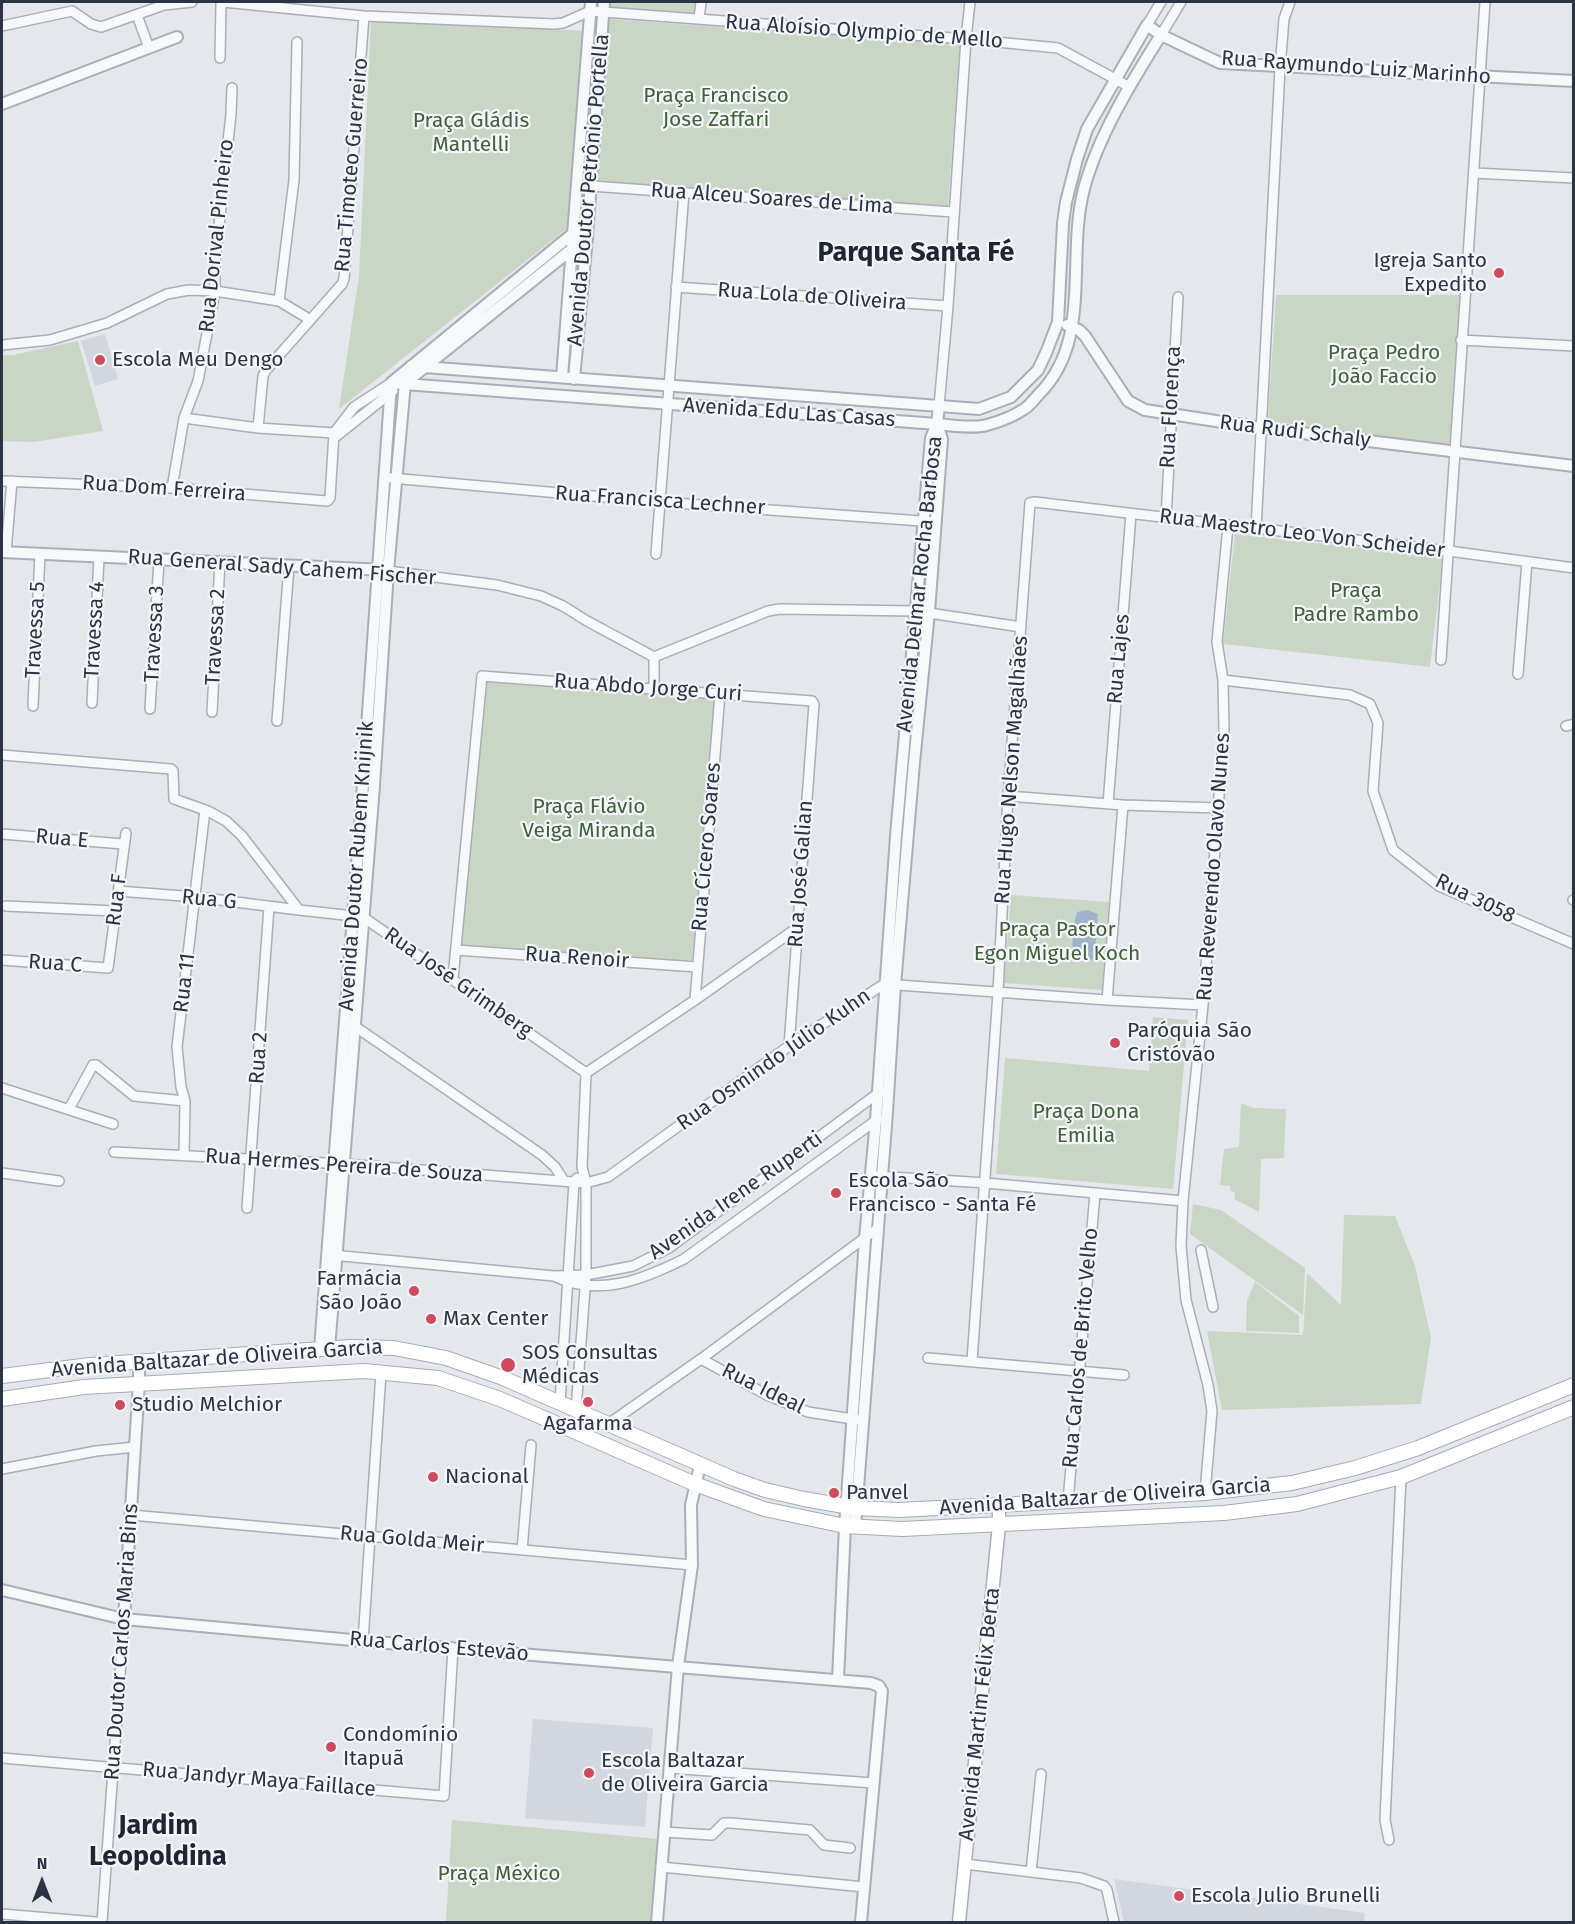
<!DOCTYPE html>
<html>
<head>
<meta charset="utf-8">
<style>
	body { margin:0 }
	#map { position:relative; width:1575px; height:1924px; overflow:hidden; background:#e4e7ec; font-family:"Fira Sans",sans-serif }
	canvas { display:block }
	.frame { position:absolute; inset:0; border:3px solid #2b3445; pointer-events:none }
	.north { position:absolute; left:12px; top:1852px; width:60px; height:60px; -webkit-text-stroke:4px #f4f6f9; paint-order:stroke; rotate:0deg; font-size:16px; font-weight:700; line-height:24px; text-align:center; color:#2b3445 }
	.north::after { content:''; display:block; margin:auto; width:21px; height:27px; background:#2b3445; clip-path:polygon(50% 0,100% 100%,50% 72%,0 100%) }
</style>
</head>
<body>
<div id="map">
<canvas width="1575" height="1924"></canvas>
<div class="frame"></div>
<div class="north">N</div>
</div>
<script>
const context = document.querySelector('canvas').getContext('2d');
context.lineJoin = 'round';
function fillPath(path, color) {
  context.fillStyle = color;
  context.fill(path, 'evenodd');
}
function stroke(path, color, width, dash) {
  context.strokeStyle = color;
  context.lineWidth = width;
  context.lineCap = dash ? 'butt' : 'round';
  context.setLineDash(dash || []);
  context.stroke(path);
}
function label(font, color, halo, rows, align = 'center') {
  context.font = font + ' "Fira Sans",sans-serif';
  context.lineWidth = 4.5;
  context.setLineDash([]);
  context.textBaseline = 'middle';
  context.strokeStyle = halo;
  context.fillStyle = color;
  for (const [text, x, y, turn = 0] of rows) {
    context.save();
    context.translate(x, y);
    context.rotate((+turn || 0) * Math.PI / 180);
    context.textAlign = isNaN(turn) ? turn : align;
    if (halo) context.strokeText(text, 0, 0);
    context.fillText(text, 0, 0);
    context.restore();
  }
}
const built = new Path2D(`
	M105,334L118,379L95,386L81,341Z
	M533,1719L653,1728L645,1827L525,1818Z
	M1114,1879L1365,1913L1364,1922H1124Z`);
const green = new Path2D(`
	M608,2H695L694,14L607,7Z
	M607,19L960,44L948,207L595,182Z
	M371,20L586,31L570,226L339,409L359,276Z
	M1276,295H1461L1451,445L1268,421Z
	M78,341L103,431L34,442L2,441V355H13Z
	M1235,534L1443,557L1430,667L1223,644Z
	M487,682L714,699L692,962L461,945Z
	M1011,895L1109,902L1102,990L1004,983Z
	M1153,1017L1188,1020L1173,1189L996,1174L1005,1058L1149,1071Z
	M1241,1103L1253,1108L1286,1109L1284,1158L1261,1159L1259,1212L1234,1199L1235,1192L1231,1191L1230,1186L1220,1185L1224,1149L1239,1147Z
	M1193,1204L1221,1210L1305,1268L1303,1315L1190,1234Z
	M1344,1215L1395,1216L1415,1266L1431,1338L1421,1404L1222,1410L1207,1331L1303,1335L1307,1273L1341,1305Z
	M1255,1282L1299,1316V1333L1246,1331L1247,1301Z
	M452,1820L659,1839L652,1922H446Z`);
const water = new Path2D(`
	M1087,910L1098,914L1095,953L1092,960L1072,957L1073,929L1077,912Z`);
const minor = new Path2D(`
	M223,2L364,16L554,24L563,23L590,11L966,39L1058,48L1128,86
	M137,15L149,48
	M699,19L701,2
	M1147,25L1161,2
	M2,26L72,11L91,24L101,27L164,5L192,2
	M1161,35L1181,2
	M220,58L221,2
	M1474,173L1574,178
	M591,186L953,212
	M676,287L948,306
	M279,301L294,180L297,42
	M1461,340L1574,346
	M2,345L50,340L107,323L167,294L189,290L215,291L279,301L309,319
	M939,406L948,306L966,39L970,2
	M184,418L258,428L334,433
	M258,428L263,376L266,370L342,284L344,279L364,16
	M334,433L354,407L391,383
	M334,438L393,391
	M391,478L660,502L935,522
	M2,481L172,488L327,501L330,498L334,433
	M172,488L184,418L198,381L215,291V263L231,114L232,88
	M1166,518L1178,297
	M1256,529L1280,68L1284,19L1290,2
	M6,552L12,481
	M656,554L684,192
	M388,571L497,585L541,596L563,606L587,621L654,657
	M654,657L768,611L780,609L916,611L1021,627
	M1441,660L1485,2
	M1518,674L1527,562
	M1223,680L1350,695L1370,704L1378,723L1373,791L1393,850L1439,886L1574,944
	M654,688V657
	M92,703L99,557
	M33,706L40,554
	M150,709L159,560
	M212,712L220,562
	M277,721L289,566
	M1566,726L1574,724
	M2,755L171,769L173,771L174,799L208,811L226,821L242,836L299,910L363,917L586,1073
	M1008,796L1123,805L1218,808
	M1108,804L1131,514
	M2,834L123,844
	M118,891L196,897L299,910
	M1573,900H1574
	M6,906L115,911
	M456,950L697,967
	M2,960L108,968L126,833
	M453,978L482,676L812,701L814,704L789,1046
	M695,1000L720,694
	M1107,1000L1123,805
	M350,1023L542,1155L555,1167L564,1181
	M586,1073L695,1000L797,928
	M2,1088L113,1124
	M69,1109L93,1065H96L134,1096L185,1101
	M114,1152L345,1164L586,1183L608,1177L789,1046L884,984L1107,1000L1203,1005
	M184,1156L185,1101L181,1087L177,1047L205,810
	M2,1173L59,1181
	M875,1176L986,1183L1183,1201
	M247,1208L269,907
	M1201,1250L1213,1307
	M332,1255L554,1276L586,1275L633,1266L669,1248L881,1091
	M554,1276C599,1298 644,1279 684,1259L878,1119
	M928,1358L1124,1375
	M701,1359L767,1395L808,1412L859,1420
	M972,1361L998,993L1008,796L1030,503L1035,502L1449,551L1574,568
	M560,1403L574,1183L577,1178
	M576,1410L586,1275V1183L582,1167L586,1073
	M607,1425L701,1359L878,1228
	M2,1469L96,1451L135,1447
	M1205,1493L1212,1411L1208,1385L1186,1300L1181,1246L1183,1201L1203,1005L1224,730L1223,680L1217,642L1228,526
	M1068,1501L1095,1194
	M131,1515L692,1565
	M522,1550L531,1445
	M363,1641L381,1373
	M2,1758L444,1796L453,1648
	M669,1768L873,1783
	M664,1832L712,1835L724,1823H731L810,1830L824,1845L850,1848
	M1389,1840L1385,1820L1401,1477
	M965,1864L1081,1878L1104,1886L1107,1890L1114,1922
	M661,1867L864,1887
	M1031,1872L1041,1774
	M2,1914L96,1922
	M102,1922L124,1619`);
const tertiary = new Path2D(`
	M2,104L177,37
	M1067,325L1079,330L1085,336L1128,401L1145,410L1261,428L1574,466
	M411,366L979,409L1011,397L1038,370L1046,353L1058,322L1063,223L1066,202L1077,159L1087,129L1147,25L1161,35L1220,63L1574,81
	M562,377L591,2
	M574,379L587,237L604,2
	M391,383L937,424C950,425 974,429 987,425C998,422 1014,416 1024,409C1030,406 1035,398 1040,393C1092,340 1067,259 1083,193C1096,139 1132,81 1161,35
	M391,383L576,231
	M2,552L385,570
	M320,1349L363,785L391,383
	M329,1349L374,786L388,571L405,383L587,237
	M855,1527L887,1112L895,985L914,763L929,612L942,439L937,424
	M2,1590L124,1619L363,1641L871,1683L879,1686L882,1691L861,1922
	M124,1619L139,1383V1362
	M838,1680L845,1526L865,1239L876,1120L896,836L931,438L937,424L939,406
	M657,1922L678,1666L692,1565L691,1505L700,1465`);
const secondary = new Path2D(`
	M959,1922L999,1525V1505`);
const primary = new Path2D(`
	M2,1376L90,1365L351,1347L394,1348L446,1358L503,1378L734,1479L765,1490L804,1499L856,1508L899,1510L999,1505L1205,1493L1292,1483L1355,1468L1418,1448L1574,1385
	M2,1399L84,1387L364,1371L438,1378L500,1399L695,1484L764,1509L845,1526L902,1529L1224,1513L1297,1504L1401,1477L1574,1407`);
const markers = [
	[1499,273,6,"#d1495b"],
	[100,360,6,"#d1495b"],
	[1115,1043,6,"#d1495b"],
	[836,1193,6,"#d1495b"],
	[414,1291,6,"#d1495b"],
	[431,1319,6,"#d1495b"],
	[508,1365,8,"#d1495b"],
	[588,1402,6,"#d1495b"],
	[120,1405,6,"#d1495b"],
	[433,1477,6,"#d1495b"],
	[834,1493,6,"#d1495b"],
	[331,1747,6,"#d1495b"],
	[589,1773,6,"#d1495b"],
	[1179,1896,6,"#d1495b"]
];
const streetNames = [
	["Rua Aloísio Olympio de Mello",864,32,4],
	["Rua Raymundo Luiz Marinho",1356,68,4],
	["Rua Timoteo Guerreiro",352,165,-85],
	["Avenida Doutor Petrônio Portella",589,190,-85],
	["Rua Alceu Soares de Lima",772,199,4],
	["Rua Dorival Pinheiro",217,236,-84],
	["Rua Lola de Oliveira",812,297,4],
	["Rua Florença",1171,407,-87],
	["Avenida Edu Las Casas",789,413,4],
	["Rua Rudi Schaly",1295,432,7],
	["Rua Dom Ferreira",164,489,4],
	["Rua Francisca Lechner",660,501,4],
	["Rua Maestro Leo Von Scheider",1302,534,7],
	["Rua General Sady Cahem Fischer",282,568,4],
	["Avenida Delmar Rocha Barbosa",920,584,-84],
	["Travessa 5",36,630,-87],
	["Travessa 4",95,630,-87],
	["Travessa 3",155,634,-87],
	["Travessa 2",216,637,-87],
	["Rua Lajes",1119,659,-85],
	["Rua Abdo Jorge Curi",648,688,4],
	["Rua Hugo Nelson Magalhães",1012,770,-86],
	["Rua E",62,839,5],
	["Rua Cícero Soares",707,847,-85],
	["Avenida Doutor Rubem Knijnik",357,866,-86],
	["Rua Reverendo Olavo Nunes",1214,867,-86],
	["Rua José Galian",801,874,-86],
	["Rua 3058",1475,899,26],
	["Rua F",117,900,-83],
	["Rua G",209,900,6],
	["Rua Renoir",577,958,4],
	["Rua C",55,964,4],
	["Rua 11",185,983,-83],
	["Rua José Grimberg",458,983,35],
	["Rua 2",259,1058,-86],
	["Rua Osmindo Júlio Kuhn",774,1060,-35],
	["Rua Hermes Pereira de Souza",344,1166,4],
	["Avenida Irene Ruperti",736,1196,-35],
	["Rua Carlos de Brito Velho",1081,1348,-85],
	["Avenida Baltazar de Oliveira Garcia",217,1359,-4],
	["Rua Ideal",763,1389,26],
	["Avenida Baltazar de Oliveira Garcia",1105,1497,-4],
	["Rua Golda Meir",412,1540,5],
	["Rua Doutor Carlos Maria Bins",122,1642,-86],
	["Rua Carlos Estevão",439,1647,5],
	["Avenida Martim Félix Berta",980,1714,-84],
	["Rua Jandyr Maya Faillace",259,1780,5]
];
const parkNames = [
	["Praça Francisco",716,96],
	["Jose Zaffari",716,120],
	["Praça Gládis",471,121],
	["Mantelli",471,145],
	["Praça Pedro",1384,353],
	["João Faccio",1384,377],
	["Praça",1356,591],
	["Padre Rambo",1356,615],
	["Praça Flávio",589,807],
	["Veiga Miranda",589,831],
	["Praça Pastor",1057,930],
	["Egon Miguel Koch",1057,954],
	["Praça Dona",1086,1112],
	["Emilia",1086,1136],
	["Praça México",499,1874]
];
const poiNames = [
	["Igreja Santo",1487,261,"right"],
	["Expedito",1487,285,"right"],
	["Escola Meu Dengo",112,360],
	["Paróquia São",1127,1031],
	["Cristóvão",1127,1055],
	["Escola São",848,1181],
	["Francisco - Santa Fé",848,1205],
	["Farmácia",402,1279,"right"],
	["São João",402,1303,"right"],
	["Max Center",443,1319],
	["SOS Consultas",522,1353],
	["Médicas",522,1377],
	["Studio Melchior",132,1405],
	["Agafarma",588,1424,"center"],
	["Nacional",445,1477],
	["Panvel",846,1493],
	["Condomínio",343,1735],
	["Itapuã",343,1759],
	["Escola Baltazar",601,1761],
	["de Oliveira Garcia",601,1785],
	["Escola Julio Brunelli",1191,1896]
];
const districtNames = [
	["Parque Santa Fé",916,253],
	["Jardim",158,1826],
	["Leopoldina",158,1857]
];
fillPath(built, '#d2d6de');
fillPath(green, '#c9d6c5');
fillPath(water, '#9fb4cc');
stroke(minor, '#a9aeb7', 12);
stroke(tertiary, '#a9aeb7', 14);
stroke(secondary, '#a9aeb7', 15);
stroke(primary, '#a3abb8', 16);
stroke(minor, '#f7f8fa', 9);
stroke(tertiary, '#f7f8fa', 10);
stroke(secondary, '#fff', 12);
stroke(primary, '#fff', 14);
for (const [x, y, r, color] of markers) {
  const dot = new Path2D();
  dot.arc(x, y, r, 0, 2 * Math.PI);
  context.fillStyle = color;
  context.fill(dot);
  stroke(dot, '#f4f6f9', 2);
}
label('21px', '#2b3445', '#f4f6f9', streetNames);
label('21px', '#3f6138', '#f4f6f9', parkNames);
label('21px', '#2b3445', '#f4f6f9', poiNames, 'left');
label('bold 27px', '#1d2536', '#f4f6f9', districtNames);
</script>
</body>
</html>
